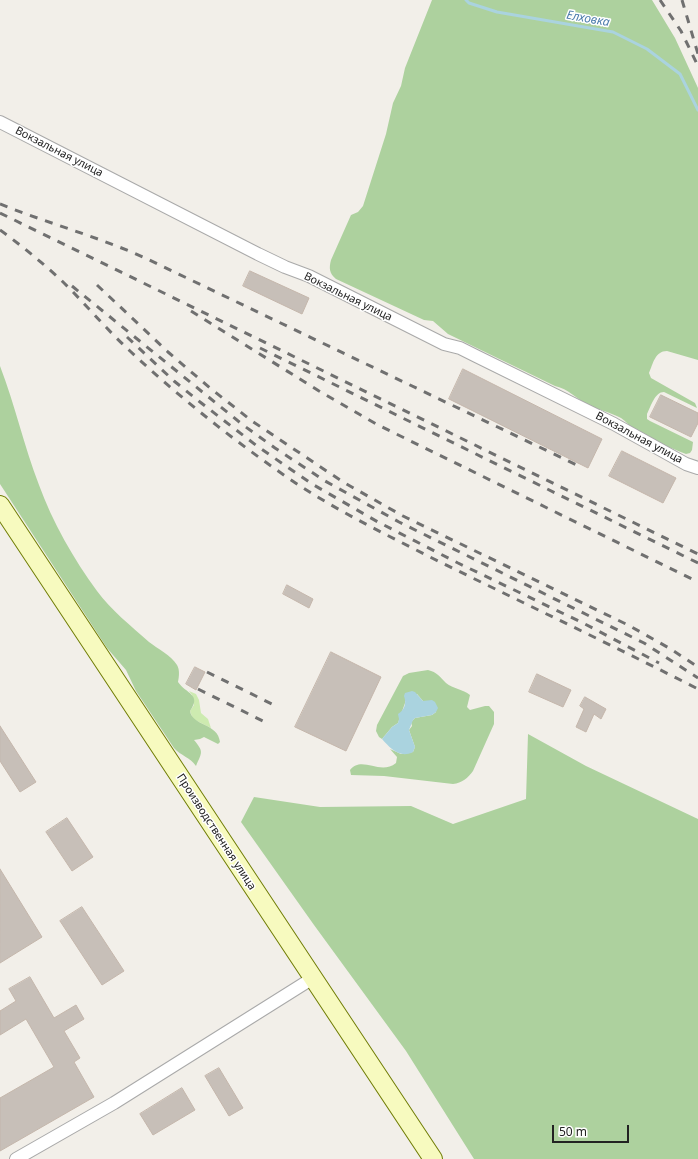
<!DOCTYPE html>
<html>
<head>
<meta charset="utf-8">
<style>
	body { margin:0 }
	#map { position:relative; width:698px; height:1159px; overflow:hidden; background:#f2efe9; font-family:"Noto Sans",sans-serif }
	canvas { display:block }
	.scale { position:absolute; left:552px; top:1125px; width:77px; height:18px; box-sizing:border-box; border:2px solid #222; border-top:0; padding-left:5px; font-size:12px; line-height:14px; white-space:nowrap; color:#222; -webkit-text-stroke:3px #fff; paint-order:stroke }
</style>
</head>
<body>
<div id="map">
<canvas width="698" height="1159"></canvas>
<div class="scale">50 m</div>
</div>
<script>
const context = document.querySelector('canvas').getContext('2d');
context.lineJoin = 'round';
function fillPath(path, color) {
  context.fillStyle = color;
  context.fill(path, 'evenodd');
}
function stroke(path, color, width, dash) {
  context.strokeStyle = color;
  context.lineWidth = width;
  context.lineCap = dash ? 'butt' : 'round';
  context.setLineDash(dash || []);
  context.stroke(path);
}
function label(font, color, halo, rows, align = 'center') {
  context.font = font + ' "Noto Sans",sans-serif';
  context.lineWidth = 3;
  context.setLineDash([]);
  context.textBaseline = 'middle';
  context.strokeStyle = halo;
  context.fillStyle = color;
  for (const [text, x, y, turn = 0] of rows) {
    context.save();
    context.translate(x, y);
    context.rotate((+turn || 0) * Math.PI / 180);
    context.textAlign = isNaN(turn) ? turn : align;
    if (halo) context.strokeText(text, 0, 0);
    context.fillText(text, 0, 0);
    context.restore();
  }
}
const grass = new Path2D(`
	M189,691L196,694L199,700L201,713L208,719L211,728L193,719L190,711L194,705L192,695Z`);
const forest = new Path2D(`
	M432,0H652L675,38L698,88V360L667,351C655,351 653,364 649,373L651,378L695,403L697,408L664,392C655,392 651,406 647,414V419L650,421L693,442L692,450L690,453L686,454C669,447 650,441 635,430C630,427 626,421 621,418C610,412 598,410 587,404C575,398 569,389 555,386L448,334L433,321L424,320L336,279C329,273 329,268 331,260L351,215L358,212L363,206L386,134L393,103L401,86L405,68Z
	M0,366C15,405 24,446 39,485C52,521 74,560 97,591C111,610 131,626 149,642C158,649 171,655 177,665C180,670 179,677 178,682C186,694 202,694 190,711C192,726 218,723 220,742L218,744L204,737L200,739L194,740C204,752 202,752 196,766C190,757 181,756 174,748L136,691L126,670L107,648L0,484Z
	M428,670C437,672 440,677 446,683C453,689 463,689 470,695L467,707L470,710L485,706H489L494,712V724L473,771C468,778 462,783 453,784L384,776L351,775L350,770C362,755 380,776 396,763L397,757L390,749L401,754L413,752L415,747L409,730L412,726L411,722L415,718L432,715L436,712L432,701H423L417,694L405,699V703L398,723L392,727L382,739L379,737L376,731L377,725L403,676L409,673Z
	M528,734L586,766L698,819V1159H474L406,1051L314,925L241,822L254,797L320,807L411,806L453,824L526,799Z`);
const water = new Path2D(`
	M412,691L415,692L423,701L432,700L435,702L438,708L436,712L432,715L415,718L413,720L409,730L415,747L413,752C400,759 390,748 382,739L392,727L398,723L399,719L398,714C404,710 407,704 404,696L405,693Z`);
const stream = new Path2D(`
	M466,0L469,3L497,12L613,32L647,49L680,74L698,110`);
const building = new Path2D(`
	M250,271L309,298L302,314L243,286Z
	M463,369L602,439L588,468L449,399Z
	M661,395L698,413V423L691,437L650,417Z
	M622,451L676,478L663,503L609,476Z
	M287,585L313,599L309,608L283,594Z
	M331,652L381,677L346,751L295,727Z
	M195,667L205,672L196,690L186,684Z
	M537,674L571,690L563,707L529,692Z
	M585,697L606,709L601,719L594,714L586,732L576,727L584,709L580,706Z
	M0,726L36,782L20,792L0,761Z
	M67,818L93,857L72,871L46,832Z
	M0,869L42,937L0,963Z
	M82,907L124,971L102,985L60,921Z
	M30,977L54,1018L76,1005L84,1019L64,1031L80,1058L74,1062L94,1097L0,1151V1098L54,1067L26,1019L0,1035V1011L16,1001L9,989Z
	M219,1068L243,1108L229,1116L205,1076Z
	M182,1088L195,1110L153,1135L140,1114Z`);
const minor = new Path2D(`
	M0,122L258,254L285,267L309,276L444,344L460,348L476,356L614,424L686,464L698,468
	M16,1159L114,1103L313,978`);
const secondary = new Path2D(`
	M0,505L433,1159`);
const rail = new Path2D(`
	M660,0L681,31L698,66
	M682,0L698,54
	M0,204C47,223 96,236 143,257L581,467
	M0,213L698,554
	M0,230C21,245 40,261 59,278C83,301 105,328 130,351C177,395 228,436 281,473C329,507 381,532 432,558C521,602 610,644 698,689
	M97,285L168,352L210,388L252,421L343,482L403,516L628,625L669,648L698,667
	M72,286L243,425L275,448L325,481L399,522L644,643L698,678
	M191,311L319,391L378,425L698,582
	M127,337L174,381L200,402L257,446L312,484L378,522L458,563L583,623L659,663
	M260,348L698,563
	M207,672L276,706
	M198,689L267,723`);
const streetNames = [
	["Вокзальная улица",59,152,27],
	["Вокзальная улица",348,297,26],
	["Вокзальная улица",639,438,28],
	["Производственная улица",216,832,57]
];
const waterNames = [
	["Елховка",588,19,10]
];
fillPath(grass, '#cdebb0');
fillPath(forest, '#add19e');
fillPath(water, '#aad3df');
stroke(stream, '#aad3df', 3);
fillPath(building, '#c7bfb8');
stroke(building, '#c4b6ab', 1);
stroke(minor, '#a9a9a9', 14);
stroke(secondary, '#707d05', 20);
stroke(minor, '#fff', 12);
stroke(secondary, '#f7fabf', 18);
stroke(rail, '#707070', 3, [8, 8]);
label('11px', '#222', '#fff', streetNames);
label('italic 12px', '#4a7aab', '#fff', waterNames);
</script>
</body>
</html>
